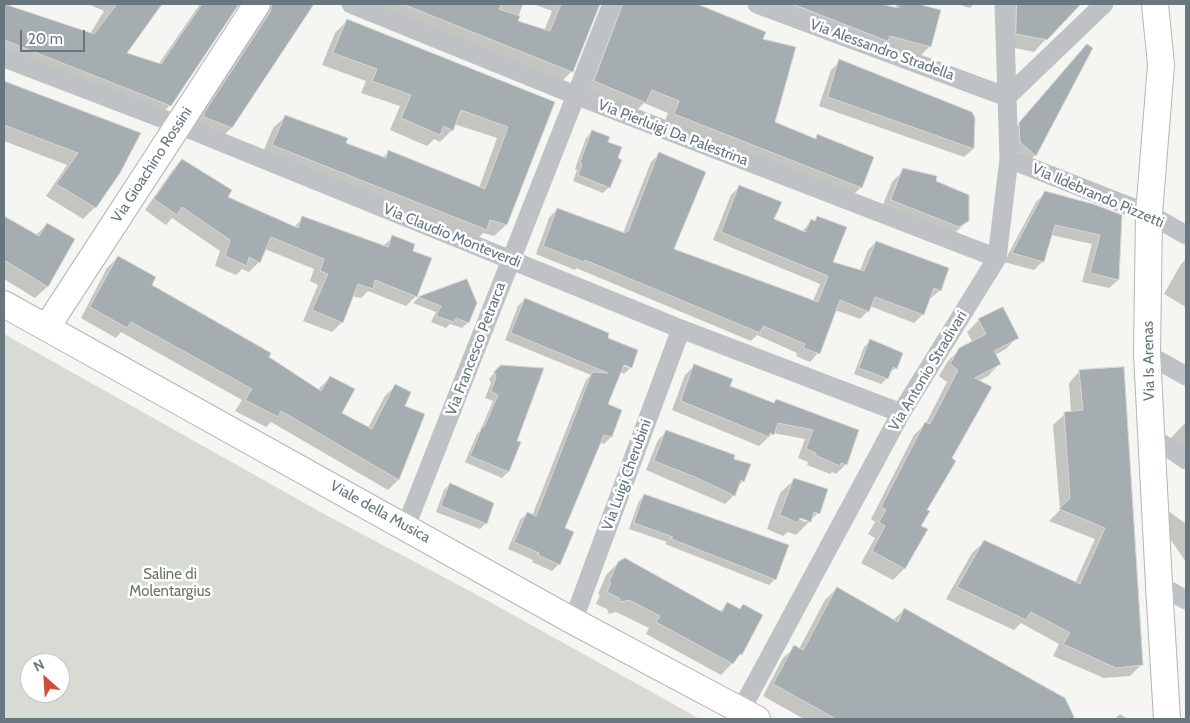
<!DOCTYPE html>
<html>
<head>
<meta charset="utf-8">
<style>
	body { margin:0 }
	#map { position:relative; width:1190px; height:723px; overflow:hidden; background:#f5f5f2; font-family:Cabin,sans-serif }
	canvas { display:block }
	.frame { position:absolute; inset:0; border:5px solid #67767f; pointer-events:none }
	.north { position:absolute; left:20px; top:653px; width:50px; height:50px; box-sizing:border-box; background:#fff; border:1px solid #c2c8cc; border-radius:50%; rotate:334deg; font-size:14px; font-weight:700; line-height:20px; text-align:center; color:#67767f }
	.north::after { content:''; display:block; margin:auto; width:18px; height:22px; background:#d04e36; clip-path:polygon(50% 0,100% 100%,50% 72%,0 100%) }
	.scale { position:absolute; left:20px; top:30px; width:65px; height:22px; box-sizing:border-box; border:2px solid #67767f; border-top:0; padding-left:6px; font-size:15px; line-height:18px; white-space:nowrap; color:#67767f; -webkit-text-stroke:4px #fff; paint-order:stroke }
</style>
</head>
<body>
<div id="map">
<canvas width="1190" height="723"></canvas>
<div class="frame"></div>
<div class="north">N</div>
<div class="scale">20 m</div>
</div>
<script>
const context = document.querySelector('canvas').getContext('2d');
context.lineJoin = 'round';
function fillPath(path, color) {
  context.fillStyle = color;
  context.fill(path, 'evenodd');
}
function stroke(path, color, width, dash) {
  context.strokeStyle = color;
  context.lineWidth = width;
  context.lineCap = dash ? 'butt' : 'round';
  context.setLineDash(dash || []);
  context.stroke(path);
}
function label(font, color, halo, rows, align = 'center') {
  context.font = font + ' Cabin,sans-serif';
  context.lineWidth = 5;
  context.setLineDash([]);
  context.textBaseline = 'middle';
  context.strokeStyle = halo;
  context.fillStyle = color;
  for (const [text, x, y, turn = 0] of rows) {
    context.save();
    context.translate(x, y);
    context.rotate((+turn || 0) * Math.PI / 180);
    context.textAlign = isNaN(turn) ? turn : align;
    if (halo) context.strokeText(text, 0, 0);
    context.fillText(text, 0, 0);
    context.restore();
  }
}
const green = new Path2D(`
	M4,334L324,514L470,591L700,719H4ZM30,663H60V693H30Z`);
const shadow = new Path2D(`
	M4,4H12L10,7L90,34L104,11L88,4H163L153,15L125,54L158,65L200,4H238L170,105L159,117L4,55Z
	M255,4H302L310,7L231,128L220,139L193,126Z
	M356,4H523L516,22L544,31L552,11L533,4H693L764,32L762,40L773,123L814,139L818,135L861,187L849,199L663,126L668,113L644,103L633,114L583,93L605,5L598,4L572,71L560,83Z
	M750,4H876L894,8L898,4H913L940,11L930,46L918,58Z
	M957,4H974L970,8Z
	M1006,4H1078L1034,52L1005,46Z
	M347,21L554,103L506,225L494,236L483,233L474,242L261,157L273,128L285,117L344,143L382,158L389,152L479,188L497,138L454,124L452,130L440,142L434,139L427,146L390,130L400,106L361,93L366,81L322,65L335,33Z
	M1091,48L1035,155L1029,161L1014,148V130L1081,52Z
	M840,61L973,119V149L964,157L819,106L831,70Z
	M4,82L139,134L95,207L83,219L46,196L67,165L4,141Z
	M592,132L607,143L609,187L603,193L573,181L577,170L575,169L586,138Z
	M659,154L672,250L813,301L820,284L713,240L731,195L740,186L773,220L802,232L811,221L813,222L817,217L832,263L860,271L868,250L876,242L940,290L931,298L929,297L923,314L914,323L870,306L868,311L860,319L835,310L818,353L810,362L796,356L797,353L757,335L751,341L576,268L575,270L536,254L549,218L557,209L623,233L651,162Z
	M182,160L226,197L293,228L303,218L382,247L393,237L411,251L416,296L406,306L368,291L361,298L352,296L342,322L332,332L303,321L318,285L310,281L314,269L265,249L259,262L249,272L242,269L236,275L215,266L220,251L172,218L166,225L145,210L172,171Z
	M904,170L935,181L968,220L956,232L880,212L892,182Z
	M1045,193L1093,205L1118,280L1109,288L1082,282L1092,244L1051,235L1043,261L1034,270L1004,262L1036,202Z
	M4,217L36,235L47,224L74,239L47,287L35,298L4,279Z
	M118,257L150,285L318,390L330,377L341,413L368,428L385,396L395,386L404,406L424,415L398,480L388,490L271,422L266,427L235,411L242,400L121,332L116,338L81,318L107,268Z
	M1186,259V307L1164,294L1181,264Z
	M466,280L468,322L462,328L450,324L446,328L431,322L436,312L413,303L418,298Z
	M525,299L606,338L631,367L624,374L620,372L606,405L611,437L604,444L599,442L563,529L559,564L552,571L532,562L533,560L508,549L520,520L527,513L532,516L586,380L591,375L505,340L518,306ZM618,364L629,365V368Z
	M979,320L1017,337L1006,349L995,355L999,364L988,376L978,381L950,459L919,526L926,530L904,569L893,580L861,563L875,538L868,534L875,522L871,519L914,435L926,423L947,382L939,376L948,361L960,349L973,343L967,332Z
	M870,341L896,368L889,373L887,378L881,384L854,374L864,347Z
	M695,365L728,387L773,404L776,400L858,431L846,464L836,474L832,472L830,474L807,465L808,462L798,458L805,439L773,433L759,446L672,410L685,375Z
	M1080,371L1141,665L1130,676L1104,678L1053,656L1059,644L1021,623L1014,630L946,599L972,553L984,542L1075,583L1095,539L1049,521L1060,510L1053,425L1065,414L1071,413L1069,383Z
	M495,372L516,442L519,443L508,472L502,478L465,462L477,434L480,431L493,401L485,398L491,383L489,379Z
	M1186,422V457L1168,441Z
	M667,431L732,459L743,481L737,487L734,495L725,504L646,470L658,440Z
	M794,480L818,513L796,535L788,532L783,536L767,529L780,493ZM795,515L808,520L806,522L794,517Z
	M450,484L486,523L480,529L436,512L444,490Z
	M645,495L775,579L769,585L665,544L667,542L629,529L639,501Z
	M1170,512L1186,524V562L1162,527V521Z
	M618,563L719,612L728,604L739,610L743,605L741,654L721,675L646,634L649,628L616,612L609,614L607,609L596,604L600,595L598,594L606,575Z
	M837,588L893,620L905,609L1070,711L1067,719H804L763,696L783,658L795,647L799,649L825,600Z
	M1120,714L1128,719H1115Z`);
const building = new Path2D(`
	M4,4L94,34L117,4H162L127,53L161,64L202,4H239L171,106L4,40Z
	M272,4H314L232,128L204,117V113L270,12Z
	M403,4H502L499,9L520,16L518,21L550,31L561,4H600L573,72Z
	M623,4H697L766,32L763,39L796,47L775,122L816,139L817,134L874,157L862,188L674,114L679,101L652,90L646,103L594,81Z
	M793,4H881L898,8L900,4H918L941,10L931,47L890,36L888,41Z
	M1017,4H1081L1047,40L1016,34Z
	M347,19L555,102L507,225L490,220L487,230L272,145L285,115L348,138L346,143L386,158L388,150L485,189L508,127L461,110L453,131L444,126L440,135L401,118L411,95L372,81L377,69L333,53Z
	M1087,44L1093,48L1036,156L1020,142L1019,123Z
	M839,59L972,112L975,118L974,149L828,97Z
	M4,81L141,133L120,173L96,208L56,184L78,153L4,125Z
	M592,130L610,137L608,142L622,147L618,158L622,160L610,188L578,175L582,164L580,163Z
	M659,152L706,172L674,249L818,302L828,276L721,232L739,185L782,202L774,219L805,232L811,219L815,221L817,216L847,227L833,262L864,271L876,241L949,268L941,291L934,288L924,315L875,297L869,312L840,300L820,354L803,348L805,344L763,326L760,333L585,260L584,262L543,246L557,208L625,233L626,231H628Z
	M182,159L232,190L228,197L298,228L302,216L388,247L392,235L415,244L413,251L432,258L417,297L375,280L373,289L358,284L343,323L312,310L328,274L320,271L324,259L271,237L260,263L249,257L247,266L225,256L230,240L182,207L177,215L154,199Z
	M903,168L937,176L936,181L969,195V221L959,227L891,200Z
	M1045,191L1093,204L1122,215L1119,280L1090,273L1100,235L1055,225L1044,262L1012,253Z
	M4,216L39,236L47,223L75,239L48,287L4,260Z
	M118,256L156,277L152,285L271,353L269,357L321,391L330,376L355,389L342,413L372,429L395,384L411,392L405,406L425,414L399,480L281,411L278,417L245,400L252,389L131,322L127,328L90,307Z
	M467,279L477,303L469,323L456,318L454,322L436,316L441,306L418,297Z
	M525,298L609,333L608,338L638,350L632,368L624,365L608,404L622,410L612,437L604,435L565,528L574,532L560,565L538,555L539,553L514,542L527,512L536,516L592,372L608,373L511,333Z
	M1003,307L1019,338L994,351L1001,364L975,378L992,387L952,458L956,461L927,510L930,511L921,526L928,529L905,569L872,551L885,526L879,522L886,510L881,507L925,422L930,424L958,370L950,364L959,348L986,334L978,319Z
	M870,339L903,353L897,369L893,367L888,379L859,368Z
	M694,364L733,379L730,386L774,403L776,399L859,430L847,465L841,463L840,466L815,455L816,453L806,449L813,430L778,423L774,435L770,433L769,437L681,401Z
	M501,365L544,368L517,441L521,442L509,472L470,456L482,427H484L498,395L491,391L496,377L494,372Z
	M1124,367L1143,665L1116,668L1063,644L1070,633L1031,612L1026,620L957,587L984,540L1080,584L1105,528L1059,509L1070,498L1064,412L1083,410L1079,370Z
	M666,430L735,455L734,459L751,464L744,482L741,480L735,496L695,477L654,461Z
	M794,478L828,489L820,514L814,512L811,522L800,518L798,523L780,515Z
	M450,483L494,503L487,524L441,506Z
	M644,494L789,545L776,580L669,538L673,537L634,523Z
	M625,558L722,612L727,602L740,609L743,604L763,615L742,655L740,654L733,664L656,622L660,616L629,600L621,602L619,598L607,592L611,583L609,582L618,562Z
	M837,587L898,622L904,608L1065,698L1075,719H836L773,684L794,645L803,650Z`);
const street = new Path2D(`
	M351,4L575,95L997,258
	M757,4L1007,97
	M4,58L179,125L681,329L901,413
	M1007,97L1104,4
	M1009,159L1149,214L1186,235
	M1147,354L1186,376
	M1151,436L1186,460
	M406,526L612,4
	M1159,585L1186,600
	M573,621L681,329
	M741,710L901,413L997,258L1009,159L1004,4`);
const secondary = new Path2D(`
	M1155,4L1161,65L1149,214L1147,354L1159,585L1167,719
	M4,304L573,621L757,719
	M47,327L257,4`);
const streetNames = [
	["Via Alessandro Stradella",882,50,20],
	["Via Pierluigi Da Palestrina",673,133,21],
	["Via Gioachino Rossini",152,165,-57],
	["Via Ildebrando Pizzetti",1098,196,23],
	["Via Claudio Monteverdi",452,236,22],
	["Via Francesco Petrarca",476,349,-69],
	["Via Is Arenas",1149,361,-91],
	["Via Antonio Stradivari",928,371,-59],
	["Via Luigi Cherubini",627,475,-70],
	["Viale della Musica",380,512,29]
];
const parkNames = [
	["Saline di",170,575],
	["Molentargius",170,592]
];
fillPath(green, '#d7dbd3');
fillPath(shadow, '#0003');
fillPath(building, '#a6adb1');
stroke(building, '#d6d6d4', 1);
stroke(secondary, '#b1b6b9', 28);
stroke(street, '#bec2c5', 19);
stroke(secondary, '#fff', 26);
label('15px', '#67767f', '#fff', streetNames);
label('15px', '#6a7765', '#fff', parkNames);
</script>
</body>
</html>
